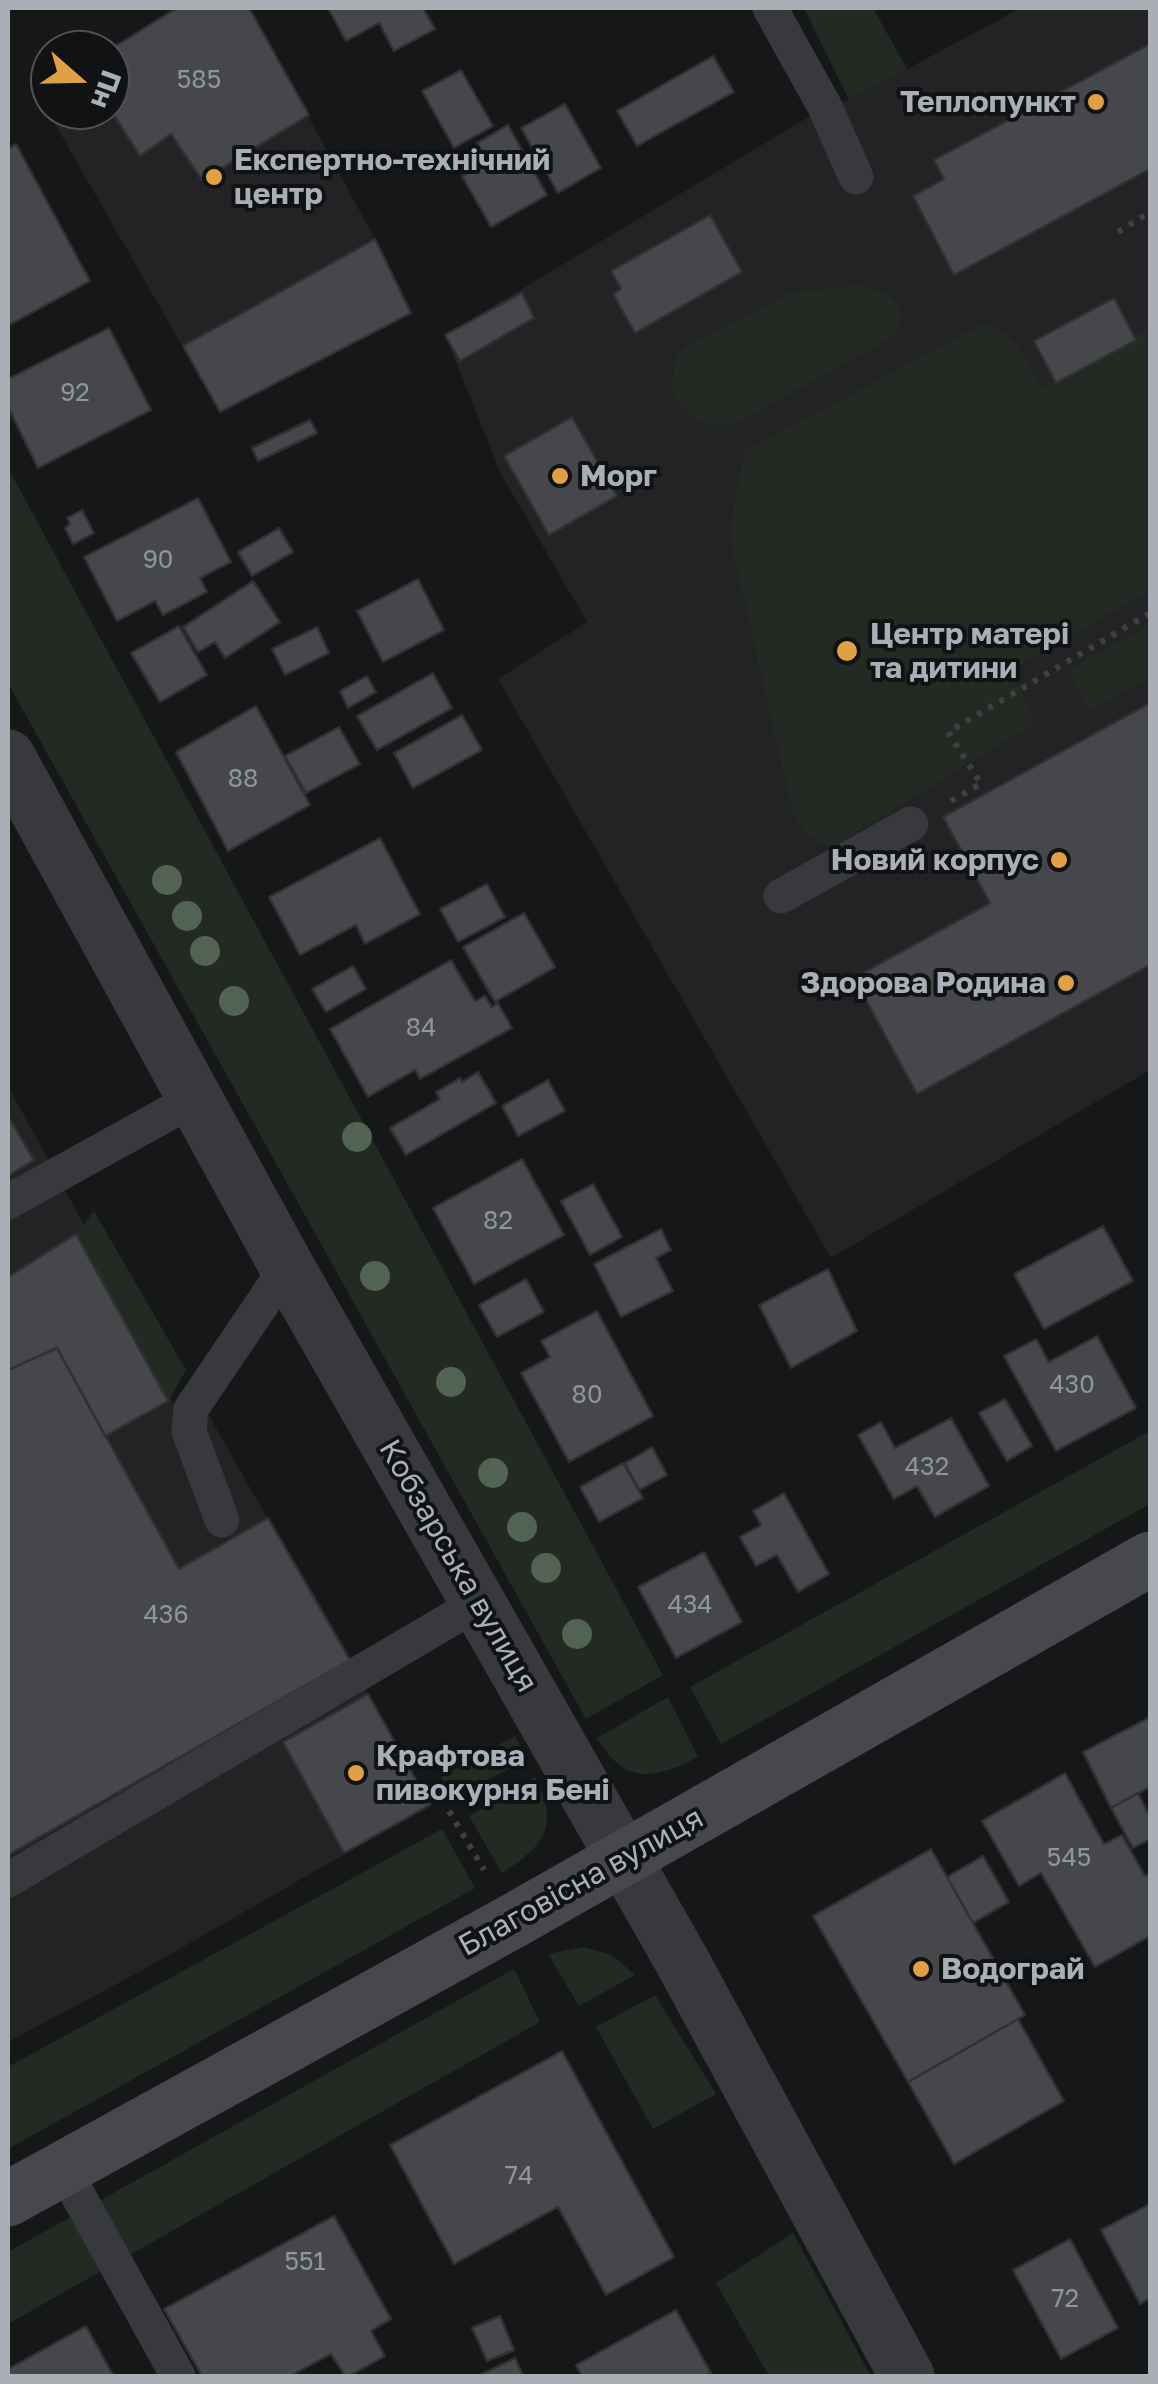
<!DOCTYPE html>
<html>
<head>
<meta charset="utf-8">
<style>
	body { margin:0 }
	#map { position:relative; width:1158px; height:2384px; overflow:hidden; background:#161718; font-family:"Golos Text",sans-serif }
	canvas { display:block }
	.frame { position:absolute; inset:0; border:10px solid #aaafb7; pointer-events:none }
	.north { position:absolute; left:30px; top:30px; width:100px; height:100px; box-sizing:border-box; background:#111213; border:2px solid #4e5155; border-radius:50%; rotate:110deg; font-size:28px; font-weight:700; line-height:40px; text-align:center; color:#aaafb7 }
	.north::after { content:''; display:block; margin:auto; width:35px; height:45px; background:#e0a046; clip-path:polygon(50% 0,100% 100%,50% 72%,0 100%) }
</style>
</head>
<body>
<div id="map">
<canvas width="1158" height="2384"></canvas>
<div class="frame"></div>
<div class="north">Пн</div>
</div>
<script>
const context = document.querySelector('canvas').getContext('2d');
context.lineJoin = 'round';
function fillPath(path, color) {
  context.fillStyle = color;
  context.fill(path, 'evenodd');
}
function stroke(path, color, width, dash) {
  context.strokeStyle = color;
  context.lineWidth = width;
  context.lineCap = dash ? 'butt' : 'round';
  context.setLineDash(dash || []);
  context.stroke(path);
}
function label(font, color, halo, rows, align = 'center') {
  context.font = font + ' "Golos Text",sans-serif';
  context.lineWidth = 8;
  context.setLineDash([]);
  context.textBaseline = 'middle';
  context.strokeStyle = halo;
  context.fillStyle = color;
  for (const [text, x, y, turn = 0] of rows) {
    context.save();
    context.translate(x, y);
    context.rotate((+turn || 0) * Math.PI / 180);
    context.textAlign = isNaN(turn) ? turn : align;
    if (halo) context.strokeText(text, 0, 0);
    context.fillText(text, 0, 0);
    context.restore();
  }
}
const built = new Path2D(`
	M177,8H249L375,239L411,313L220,412L39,96L50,89V110H110L109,50Z
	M1021,8H1150V1070L831,1258L498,679L587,622L501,474L445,335L825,107L849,100Z
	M8,1086L147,1340L173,1403L208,1414L430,1805L143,1970L8,2042Z`);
const green = new Path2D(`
	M804,8H873L907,69L849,100Z
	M859,285C886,292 915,305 893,337L740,421C707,432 689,418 671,392L675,360L687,346L790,293Z
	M981,325C1014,328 1026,362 1041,387L1150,328V591L1013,668L1034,724L832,847C809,840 801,831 792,809L729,533L745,451Z
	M8,468L663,1675L586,1719L8,683Z
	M1150,625V677L1090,711L1068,670Z
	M94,1211L186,1370L168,1401L76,1234Z
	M1150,1431V1504L721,1744L690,1687Z
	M668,1697L698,1757C653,1780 625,1785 597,1738Z
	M515,1736L527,1759L453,1799L441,1777Z
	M535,1777C560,1825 545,1846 502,1873L469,1816Z
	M442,1829L475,1888L8,2149V2067Z
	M583,1947L612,1955L635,1975L579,2006L548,1954Z
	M514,1969L540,2022L8,2324V2252Z
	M655,1995L716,2094L653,2129L596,2027Z
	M793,2233L871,2376H769L716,2283Z`);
const building = new Path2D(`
	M177,8H249L309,115L202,180L171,134L140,156L110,109L109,50Z
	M328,8H423L435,29L394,51L379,23L346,41Z
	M1150,44V169L954,275L913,196L944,179L934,160Z
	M713,56L734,92L637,146L617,111Z
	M461,70L493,126L454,148L422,91Z
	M565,104L601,168L558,193L521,128Z
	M508,125L547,195L491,227L462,176L488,162L477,143Z
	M16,144L90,281L11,324L8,322V149Z
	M710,215L742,272L635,333L613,294L621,289L611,271Z
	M375,239L411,313L220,412L183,346Z
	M522,293L534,318L460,361L445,335Z
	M1114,298L1136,340L1056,383L1034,341Z
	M109,328L151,410L38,468L8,407V379Z
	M572,417L617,496L549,535L504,456Z
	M310,420L317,433L258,461L252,448Z
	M198,498L231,562L200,578L207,592L163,615L155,601L117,621L84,557Z
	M82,510L94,533L73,544L65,528L70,524L67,518Z
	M279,528L293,552L252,576L238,552Z
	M418,579L444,630L383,662L357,611Z
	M253,581L280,622L225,658L215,642L198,652L183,627Z
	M179,626L207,675L160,702L131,653Z
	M317,627L329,653L285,675L272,649Z
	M433,673L452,708L377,750L357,716Z
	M367,676L376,692L348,708L340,691Z
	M1150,703V965L917,1094L854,978L990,903L943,817Z
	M256,706L310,805L228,851L176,752Z
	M462,715L482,750L413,788L394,753Z
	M339,727L360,764L306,793L285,756Z
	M380,838L420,914L365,944L356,925L300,955L269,897Z
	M487,884L505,917L458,942L440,909Z
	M524,913L555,967L495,1002L463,947Z
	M451,960L475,1001L485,996L492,1007L498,1003L512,1028L420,1079L415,1070L368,1097L330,1029Z
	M353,966L366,989L326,1012L312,989Z
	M478,1072L496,1103L406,1155L390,1128L440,1099L436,1092L460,1078L462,1082Z
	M548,1080L565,1111L518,1136L502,1106Z
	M8,1116L34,1160L8,1176Z
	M522,1159L564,1235L474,1284L433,1208Z
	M593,1184L622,1237L590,1255L561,1201Z
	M1103,1226L1133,1281L1044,1329L1014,1274Z
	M661,1229L671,1250L656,1258L673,1291L621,1317L594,1264Z
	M76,1234L168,1401L105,1436L57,1348L8,1370V1277Z
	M828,1269L857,1331L791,1368L759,1305Z
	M526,1279L544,1312L497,1337L479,1305Z
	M597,1311L653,1416L569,1462L521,1373L550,1357L541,1341Z
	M1097,1336L1136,1408L1056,1451L1004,1356L1036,1339L1049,1362Z
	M57,1348L179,1569L268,1518L350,1660L8,1855V1370Z
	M1005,1399L1032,1446L1007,1461L979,1413Z
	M951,1418L989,1486L935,1517L917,1486L894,1499L858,1435L881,1422L895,1448Z
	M652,1447L667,1475L639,1490L625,1463Z
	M623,1463L643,1498L599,1522L580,1487Z
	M784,1493L829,1574L798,1592L777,1555L756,1566L740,1537L761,1525L753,1511Z
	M704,1552L742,1622L676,1658L638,1587Z
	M368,1694L430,1805L344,1853L283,1742Z
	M1150,1717V1787L1111,1808L1083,1752Z
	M1065,1773L1104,1844L1122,1835L1145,1876L1150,1873V1936L1095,1967L1041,1873L1019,1886L982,1821Z
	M1138,1793L1150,1817V1839L1133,1848L1111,1808Z
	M931,1849L1025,2015L908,2082L813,1916Z
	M983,1856L1009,1902L973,1923L947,1877Z
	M1018,2019L1064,2101L954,2164L908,2082Z
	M562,2051L674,2257L606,2295L558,2207L454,2264L390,2145Z
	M1150,2204V2298L1140,2304L1101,2230Z
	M334,2216L391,2319L371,2331L385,2356L349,2376H345L331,2354L290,2376H202L164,2309Z
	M1070,2239L1118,2328L1061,2359L1013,2270Z
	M676,2310L711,2373L704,2376H582L576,2365Z
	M500,2316L514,2350L487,2361L472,2328Z
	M86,2326L113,2375L8,2376V2369Z
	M515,2358L523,2376H478Z`);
const path = new Path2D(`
	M1118,232L1150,212
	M951,801L981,784L948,732L1150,613
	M449,1811L484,1870`);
const lane = new Path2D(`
	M770,8L825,107L856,177
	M781,896L911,824
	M8,1202L194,1099
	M222,1520L189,1431L191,1409L287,1267
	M8,1880L480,1602
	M63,2168L178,2376`);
const street = new Path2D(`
	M8,757L287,1267L682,1961L907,2376`);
const secondary = new Path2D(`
	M8,2199L513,1921L1150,1559`);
const trees = [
	[167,880],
	[187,916],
	[205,951],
	[234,1001],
	[357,1137],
	[375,1276],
	[451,1382],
	[493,1473],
	[522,1527],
	[546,1568],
	[577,1634]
];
const markers = [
	[1096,102,10,"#e0a046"],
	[214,177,10,"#e0a046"],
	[560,476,10,"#e0a046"],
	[847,651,12,"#e0a046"],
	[1059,860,10,"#e0a046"],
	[1066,983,10,"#e0a046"],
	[356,1773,10,"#e0a046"],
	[921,1969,10,"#e0a046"]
];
const numberNames = [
	["585",199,80],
	["92",75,393],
	["90",158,560],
	["88",243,779],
	["84",421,1028],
	["82",498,1221],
	["430",1072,1385],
	["80",587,1395],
	["432",927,1467],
	["434",690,1605],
	["436",166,1615],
	["545",1069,1858],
	["74",519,2176],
	["551",305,2262],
	["72",1065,2299]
];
const poiNames = [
	["Теплопункт",1076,102,"right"],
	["Експертно-технічний",234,160],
	["центр",234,194],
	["Морг",580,476],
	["Центр матері",870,634],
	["та дитини",870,668],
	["Новий корпус",1039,860,"right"],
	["Здорова Родина",1046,983,"right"],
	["Крафтова",376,1756],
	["пивокурня Бені",376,1790],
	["Водограй",941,1969]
];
const streetNames = [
	["Кобзарська вулиця",458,1566,60],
	["Благовісна вулиця",581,1882,-29]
];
fillPath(built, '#232325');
fillPath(green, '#232a23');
fillPath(building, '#46474b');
stroke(building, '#313134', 2.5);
stroke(path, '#3e4044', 6, [5, 8]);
stroke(lane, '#38393d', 35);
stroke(street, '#38393d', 55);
stroke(secondary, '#46484d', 55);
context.fillStyle = '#526253';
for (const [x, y] of trees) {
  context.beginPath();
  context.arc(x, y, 15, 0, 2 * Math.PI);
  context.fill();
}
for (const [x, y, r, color] of markers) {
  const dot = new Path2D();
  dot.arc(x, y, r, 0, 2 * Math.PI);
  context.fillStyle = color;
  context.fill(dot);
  stroke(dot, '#111213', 4);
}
label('25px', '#91959c', null, numberNames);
label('bold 30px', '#aaafb7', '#111213', poiNames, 'left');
label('30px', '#aaafb7', '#111213', streetNames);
</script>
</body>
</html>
